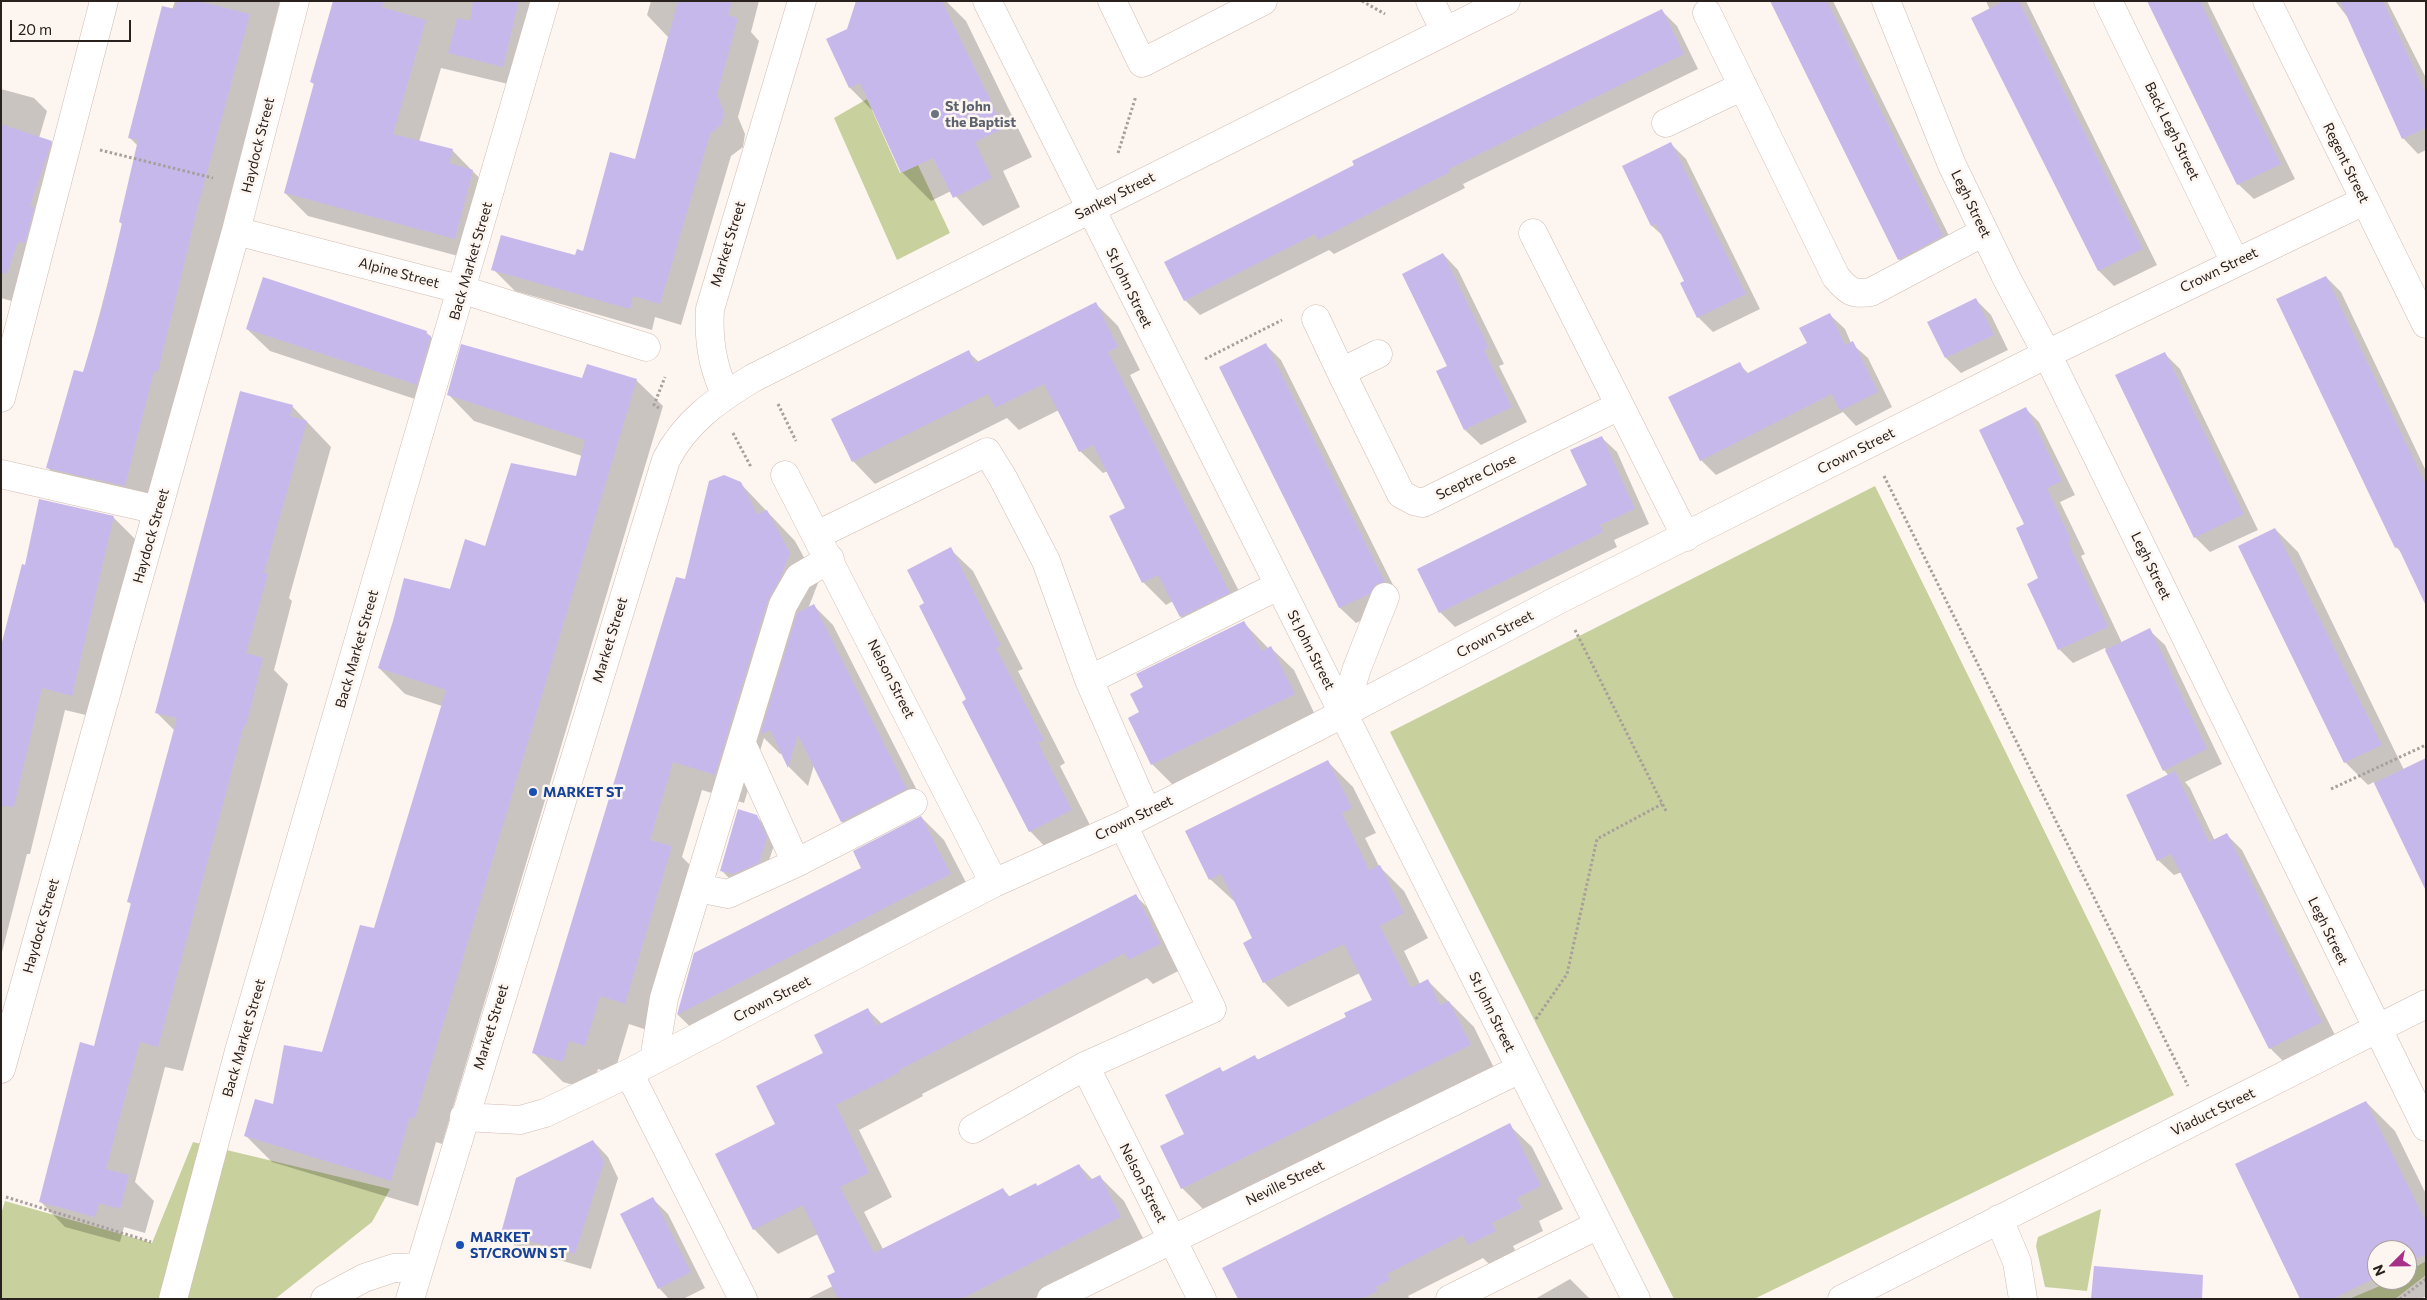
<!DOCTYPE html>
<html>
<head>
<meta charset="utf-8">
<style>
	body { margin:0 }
	#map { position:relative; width:2427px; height:1300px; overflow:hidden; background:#fdf5f0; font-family:Commissioner,sans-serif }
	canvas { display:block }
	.frame { position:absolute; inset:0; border:2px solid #29211d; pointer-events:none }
	.north { position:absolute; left:2367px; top:1240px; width:50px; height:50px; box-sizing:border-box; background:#fdf5f0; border:1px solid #a8a09c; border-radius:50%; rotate:247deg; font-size:14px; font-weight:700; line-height:20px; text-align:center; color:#29211d }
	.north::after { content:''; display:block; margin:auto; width:18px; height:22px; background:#a73188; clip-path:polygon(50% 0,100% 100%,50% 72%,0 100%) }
	.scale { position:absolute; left:10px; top:20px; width:121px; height:22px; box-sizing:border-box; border:2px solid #29211d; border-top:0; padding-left:6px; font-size:15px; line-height:18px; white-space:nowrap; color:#29211d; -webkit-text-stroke:4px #fdf5f0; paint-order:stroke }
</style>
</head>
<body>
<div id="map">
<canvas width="2427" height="1300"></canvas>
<div class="frame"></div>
<div class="north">N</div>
<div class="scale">20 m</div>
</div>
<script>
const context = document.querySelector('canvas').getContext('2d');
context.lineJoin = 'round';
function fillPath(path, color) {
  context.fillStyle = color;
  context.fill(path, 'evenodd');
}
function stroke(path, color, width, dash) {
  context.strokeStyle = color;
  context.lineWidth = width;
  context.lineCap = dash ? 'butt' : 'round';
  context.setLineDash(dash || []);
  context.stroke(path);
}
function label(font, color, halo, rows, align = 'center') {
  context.font = font + ' Commissioner,sans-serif';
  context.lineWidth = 5;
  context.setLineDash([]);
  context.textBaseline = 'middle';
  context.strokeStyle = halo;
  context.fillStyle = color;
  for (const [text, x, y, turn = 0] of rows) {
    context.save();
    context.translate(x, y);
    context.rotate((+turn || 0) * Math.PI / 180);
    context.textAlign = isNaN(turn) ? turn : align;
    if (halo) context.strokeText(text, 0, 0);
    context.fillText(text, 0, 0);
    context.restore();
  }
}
const green = new Path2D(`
	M867,99L900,173L918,165L950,233L897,260L834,118Z
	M1875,486L2174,1095L1754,1299H1674L1390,732Z
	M193,1142L390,1189L372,1222L275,1299H1V1214L5,1201L152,1243Z
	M2101,1209L2087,1291L2045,1287L2036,1246L2038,1237Z
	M2426,1261V1275L2395,1299H2349L2394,1280H2407V1272Z`);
const shadow = new Path2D(`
	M175,1H280L271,37L274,39L268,63L223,227L182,396L149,510L72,492L48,468L84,373L123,225L120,222L138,146L129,137Z
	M335,1H551L525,88L441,68L419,142L452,150L495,194L477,261L308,216L285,193L315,85L311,82Z
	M651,1H759L751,32L759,41L738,117L745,134L743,147L731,156L681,325L655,317L652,330L515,291L493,269L576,257L584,252L636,161L668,37L647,15Z
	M857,1H946L966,21L1032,157L1003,171L1020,207L983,226L951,191L931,201L902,172L874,112L850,88L848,30Z
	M1772,1H1833L1957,252L1915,274L1899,259Z
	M1986,1H2026L2157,265L2114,286L2099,271L1973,18L1990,10Z
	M2149,1H2207L2295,179L2254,199L2238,184Z
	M2335,1H2387L2426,78V150L2418,154L2403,138L2349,19Z
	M1662,11L1677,26L1698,69L1463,184L1465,188L1334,254L1329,250L1200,315L1185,300Z
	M1,89L34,98L47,111L39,138L51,142L64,155L15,302L1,298Z
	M1671,144L1686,159L1760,309L1713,332L1698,317L1685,282L1663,236L1652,226L1624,167Z
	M1443,254L1458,270L1504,364L1499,366L1527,422L1481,445L1465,430L1437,372L1448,366Z
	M2326,277L2341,292L2426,471V603L2403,554L2396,547Z
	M1976,300L1991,315L2008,350L1961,373L1946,358Z
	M1096,304L1118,326L1140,370L1130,375L1251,615L1203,639L1181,617L1173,601L1166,605L1143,582L1127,508L1108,471L1103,473L1080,451L1059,410L1019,430L1007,418L875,484L853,461L968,352L979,362Z
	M1829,314L1845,329L1851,343L1868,358L1892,407L1856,426L1843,412L1716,475L1701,460L1739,364L1749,374L1808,344Z
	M247,329L426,332L449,355L439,407L270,351Z
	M1266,345L1281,360L1399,597L1391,600L1385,609L1356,623L1340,608L1221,367Z
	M2165,354L2180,369L2258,530L2210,552L2195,537Z
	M583,380H636L663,406L442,1144L436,1142L418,1206L272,1162L246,1136L322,1053L375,930L442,706L405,694L379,668L451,591L486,547L577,478L582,456L474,421L448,394Z
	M292,406L331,447L289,598L292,601L274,670L288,684L183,1071L165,1067L135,1182L154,1201L145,1233L124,1227L120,1242L65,1227L40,1201L95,1047L132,905L129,902L175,731L156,712Z
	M2025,408L2039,422L2075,495L2060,502L2085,554L2081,556L2122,643L2149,630L2165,645L2222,764L2185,782L2190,788L2215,841L2227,835L2242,850L2336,1037L2285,1063L2270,1048L2182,872L2174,875L2158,860L2169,776L2164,770L2105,648L2073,663L2059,649L2026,524Z
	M1601,437L1617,452L1649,524L1614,540L1617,547L1455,627L1440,612L1588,486Z
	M740,483L795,541L818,583L808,609L814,606L833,625L926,808L861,841L842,822L814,765L808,786L789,767L783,753L780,754L764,738L744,803L702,790L682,857L701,876L653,1032L629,1024L614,1074L598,1069L592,1090L563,1082L534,1053L686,581Z
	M113,517L136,540L94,717L65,710L30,854H27L1,956V653L26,566Z
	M2275,529L2298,552L2404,770L2426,888L2374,782L2368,785L2345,762L2240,547Z
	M950,549L973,571L1023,669L1018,671L1065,763L1060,766L1094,833L1052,854L1030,831L926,604Z
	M1243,622L1269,649L1271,648L1294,670L1316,717L1175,787L1152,764L1141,713L1145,688Z
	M1328,762L1353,787L1376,833L1365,838L1379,866L1404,891L1428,938L1404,951L1420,984L1428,981L1474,1027L1495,1070L1207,1213L1182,1188L1186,1134L1220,1068L1224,1073L1255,1057L1259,1060L1347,1017L1373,1001L1360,973L1288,1007L1264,982L1254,939L1236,903L1210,879Z
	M756,816L764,824L774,845L766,870L729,878L722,871Z
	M921,817L944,840L973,896L701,1037L678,1015L695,954L863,869Z
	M1136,896L1160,920L1184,968L1153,984L1147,978L922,1094L923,1096L859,1130L892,1197L864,1212L883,1249L1003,1189L1010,1197L1036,1184L1038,1187L1079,1165L1093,1180L1100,1177L1124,1201L1145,1242L1033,1299H807L833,1286L836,1273L818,1234L778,1254L754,1229L776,1125L825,1053L868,1010L882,1024Z
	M2366,1102L2395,1131L2426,1194V1296L2421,1299H2301ZM2377,1250H2407V1280H2377Z
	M1509,1125L1532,1147L1563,1209L1539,1221L1543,1231L1513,1246L1517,1254L1492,1267L1483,1258L1408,1296L1410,1299H1239Z
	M593,1141L608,1157L618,1178L591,1269L517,1248L502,1233Z
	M653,1199L668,1214L705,1288L683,1299H669L659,1288Z
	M1570,1279L1590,1299H1535Z`);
const building = new Path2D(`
	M177,1H198L250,14L199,202L158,372L154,371L125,486L46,468L74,370L83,372L102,308L122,223L119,222L138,140L128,138L162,6L175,9Z
	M333,1H384L382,7L426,20L393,134L453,149L449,163L473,170L455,239L284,193L314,83L310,82Z
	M473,1H519L503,67L448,53L457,18L470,21Z
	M678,1H732L728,15L738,18L717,95L724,112L721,125L710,134L660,304L633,296L630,309L491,270L501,235L575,255L577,249L583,251L610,152L635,159Z
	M856,1H942L1004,128L975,142L992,178L953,198L933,158L901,173L860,83L849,88L826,39L847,29Z
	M1770,1H1827L1943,236L1898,260Z
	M2004,1H2019L2143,249L2098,271L1971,18Z
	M2147,1H2200L2281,164L2237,185Z
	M2340,1H2383L2426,94V128L2402,139Z
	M1662,9L1684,54L1449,169L1450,172L1318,240L1315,234L1184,301L1164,262L1354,165L1352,161Z
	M1,124L52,141L30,206L34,208L25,243L18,242L7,274L1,273Z
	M1671,142L1746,294L1697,318L1680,283L1684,281L1656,224L1651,226L1622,166Z
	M1443,253L1489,348L1484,350L1512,407L1464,430L1436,371L1447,366L1402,274Z
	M2326,276L2426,485V606L2398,547L2395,548L2276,299Z
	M263,277L427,331L426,334L431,336L417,385L246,329Z
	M1976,298L1994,335L1945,358L1927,322Z
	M1096,302L1118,347L1108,352L1230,593L1180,617L1158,575L1142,583L1109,516L1125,508L1093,445L1079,452L1044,384L995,408L988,394L852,462L831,419L969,350L975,363Z
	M1830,313L1845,345L1853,341L1878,392L1840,411L1832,394L1700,461L1668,397L1740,362L1746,374L1807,343L1799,328Z
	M1266,343L1385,582L1376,585L1370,594L1339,608L1219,367Z
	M461,344L582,378L587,364L637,379L415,1118L410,1117L391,1181L244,1136L255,1099L273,1104L284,1045L322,1052L360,925L374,928L446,690L378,668L393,621L404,578L450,589L465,539L485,546L511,463L576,476L585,440L447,395Z
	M2165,352L2244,514L2194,538L2115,375Z
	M240,391L293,405L290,416L307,421L264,573L268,574L246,653L263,658L246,726L244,725L158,1047L140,1042L106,1169L129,1175L120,1209L99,1203L95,1217L39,1202L80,1042L94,1046L131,903L127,902L177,718L155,713Z
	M2026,407L2062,481L2047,488L2071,540L2068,542L2108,627L2058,650L2027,584L2038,578L2016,528L2024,524L1979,430Z
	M1602,436L1635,509L1600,525L1603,532L1439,613L1417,569L1587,485L1570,450Z
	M724,475L741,482L757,514L767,510L790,553L780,579L768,600L715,775L673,762L650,840L672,846L625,1004L600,996L585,1046L569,1041L563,1062L532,1053L676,577L685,579L709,481Z
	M39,499L114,516L72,696L42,688L14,807L1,806V646L22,564L25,565Z
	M2275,528L2382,745L2344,763L2238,546Z
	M951,547L1001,646L996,648L1044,740L1038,743L1072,810L1029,832L962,702L966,699L919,606L924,603L907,570Z
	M814,604L907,789L841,822L798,735L788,768L770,730L760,735L797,613Z
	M1244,621L1262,651L1271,646L1295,694L1151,765L1128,718L1139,712L1130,694L1143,687L1136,674Z
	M2150,628L2207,749L2163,771L2105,650Z
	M2426,758V891L2374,783Z
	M1328,760L1352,808L1342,813L1369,870L1380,865L1404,913L1380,926L1411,988L1428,979L1440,1005L1449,1001L1471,1045L1181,1189L1160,1146L1184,1134L1165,1095L1220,1067L1222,1072L1255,1055L1257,1060L1346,1017L1344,1013L1372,1000L1344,944L1263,983L1243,943L1252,938L1221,874L1209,880L1185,831Z
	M2175,771L2209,842L2227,833L2322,1022L2269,1049L2171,854L2157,861L2126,795Z
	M738,809L757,815L767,837L759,863L734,874L720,871Z
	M921,816L951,874L677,1015L694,953L861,868L853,851Z
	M1136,894L1161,944L1128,960L1125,953L899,1070L900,1072L836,1105L869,1173L840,1187L874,1253L1003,1188L1008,1197L1036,1183L1037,1186L1079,1164L1088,1181L1100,1175L1121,1217L961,1299H838L827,1276L835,1272L803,1205L753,1230L715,1154L775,1124L756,1086L823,1053L814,1035L868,1008L876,1026Z
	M2366,1101L2426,1222V1254L2407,1263V1250H2377V1277L2333,1299H2300L2235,1164Z
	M1510,1123L1541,1186L1517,1198L1522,1208L1492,1223L1496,1231L1468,1245L1463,1235L1387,1274L1390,1280L1376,1287L1378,1291L1361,1299H1238L1222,1268Z
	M593,1140L604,1162L575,1254L501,1233L516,1178Z
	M653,1197L691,1272L658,1289L620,1214Z
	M2094,1266L2203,1275L2202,1299H2091Z`);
const path = new Path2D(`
	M1362,1L1385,14
	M100,150L213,178
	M1118,153L1136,96
	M1205,359L1282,320
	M778,404L796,441
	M659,408L654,405L665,377
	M733,433L751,467
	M1884,476L2188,1086
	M1575,630L1666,811
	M2331,789L2426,745
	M1536,1019L1567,974L1597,839L1662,804
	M6,1197L151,1242
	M2400,1299L2426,1279`);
const minor = new Path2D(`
	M987,1L1636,1299
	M1112,1L1142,63L1263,1
	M1430,1L1445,31
	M1886,1L1952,165L2007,279L2047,354L2426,1127
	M2108,1L2235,262
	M2267,1L2426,324
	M1707,13L1836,277C1848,291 1852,295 1871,292L1984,232
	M1666,123L1743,86
	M236,231L463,290L646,347
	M1533,233L1686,537
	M1316,319L1341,372L1378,354
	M1341,372L1401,494L1414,501L1423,503L1619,406
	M726,395C712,367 708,339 710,309L802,1
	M1,398L104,1
	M1,474L158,510
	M785,475L994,883
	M817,535L987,452L1003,478L1046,561L1089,680L1147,813
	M1089,680L1278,586
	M1343,713L1357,668L1385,597
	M796,863L913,803
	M698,888L728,894L796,863L742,744
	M654,1060L664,998L783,605L799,577L830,559
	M1085,1066L1202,1299
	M1,1069L236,231L295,1
	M629,1073L743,1299
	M464,1117L520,1120L545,1113L629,1073L994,883L1123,825L1317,727L1560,599L2047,354L2364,201
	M973,1129L1085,1066L1212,1009L1123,825
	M1999,1219L2017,1262L2023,1299
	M173,1299L239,1051L545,1
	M325,1299L364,1278L394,1268L419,1267
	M410,1299L666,460C685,422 717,400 753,378L1506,1
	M1051,1299L1520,1069
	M1450,1299L1598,1225
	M1842,1299L2426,1004`);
const markers = [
	[935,114,5,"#6b7280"],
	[533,792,5,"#1a4fb4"],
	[460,1245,5,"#1a4fb4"]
];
const worshipNames = [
	["St John",945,106],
	["the Baptist",945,122]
];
const streetNames = [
	["Back Legh Street",2172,131,64],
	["Haydock Street",258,145,-76],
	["Regent Street",2346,163,64],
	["Sankey Street",1115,196,-27],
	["Legh Street",1971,204,64],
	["Market Street",728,244,-73],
	["Back Market Street",471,261,-74],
	["Crown Street",2219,270,-26],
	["Alpine Street",399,273,15],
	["St John Street",1129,288,64],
	["Crown Street",1856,451,-27],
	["Sceptre Close",1476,477,-26],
	["Haydock Street",151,536,-74],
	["Legh Street",2151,566,64],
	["Crown Street",1495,634,-28],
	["Market Street",610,640,-73],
	["Back Market Street",357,649,-74],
	["St John Street",1311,650,63],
	["Nelson Street",891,679,63],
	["Crown Street",1134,818,-26],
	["Haydock Street",41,926,-74],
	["Legh Street",2328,931,64],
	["Crown Street",772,999,-27],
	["St John Street",1492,1012,64],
	["Market Street",491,1027,-73],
	["Back Market Street",244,1038,-74],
	["Viaduct Street",2213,1112,-26],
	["Nelson Street",1143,1183,63],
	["Neville Street",1285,1183,-26]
];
const transitNames = [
	["MARKET ST",543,792],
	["MARKET",470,1237],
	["ST/CROWN ST",470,1253]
];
fillPath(green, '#c8d19d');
fillPath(shadow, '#0003');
fillPath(building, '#c7b8eb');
stroke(minor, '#d0bcb1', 29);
stroke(path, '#a79f9b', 3, [2.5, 2.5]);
stroke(minor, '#fff', 28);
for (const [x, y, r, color] of markers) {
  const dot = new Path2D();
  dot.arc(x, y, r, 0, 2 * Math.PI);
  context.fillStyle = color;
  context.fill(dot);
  stroke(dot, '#fdf5f0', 2);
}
label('bold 14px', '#5b616d', '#fdf5f0', worshipNames, 'left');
label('14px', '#29211d', '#fdf5f0', streetNames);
label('bold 14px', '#164399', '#fdf5f0', transitNames, 'left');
</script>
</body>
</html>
